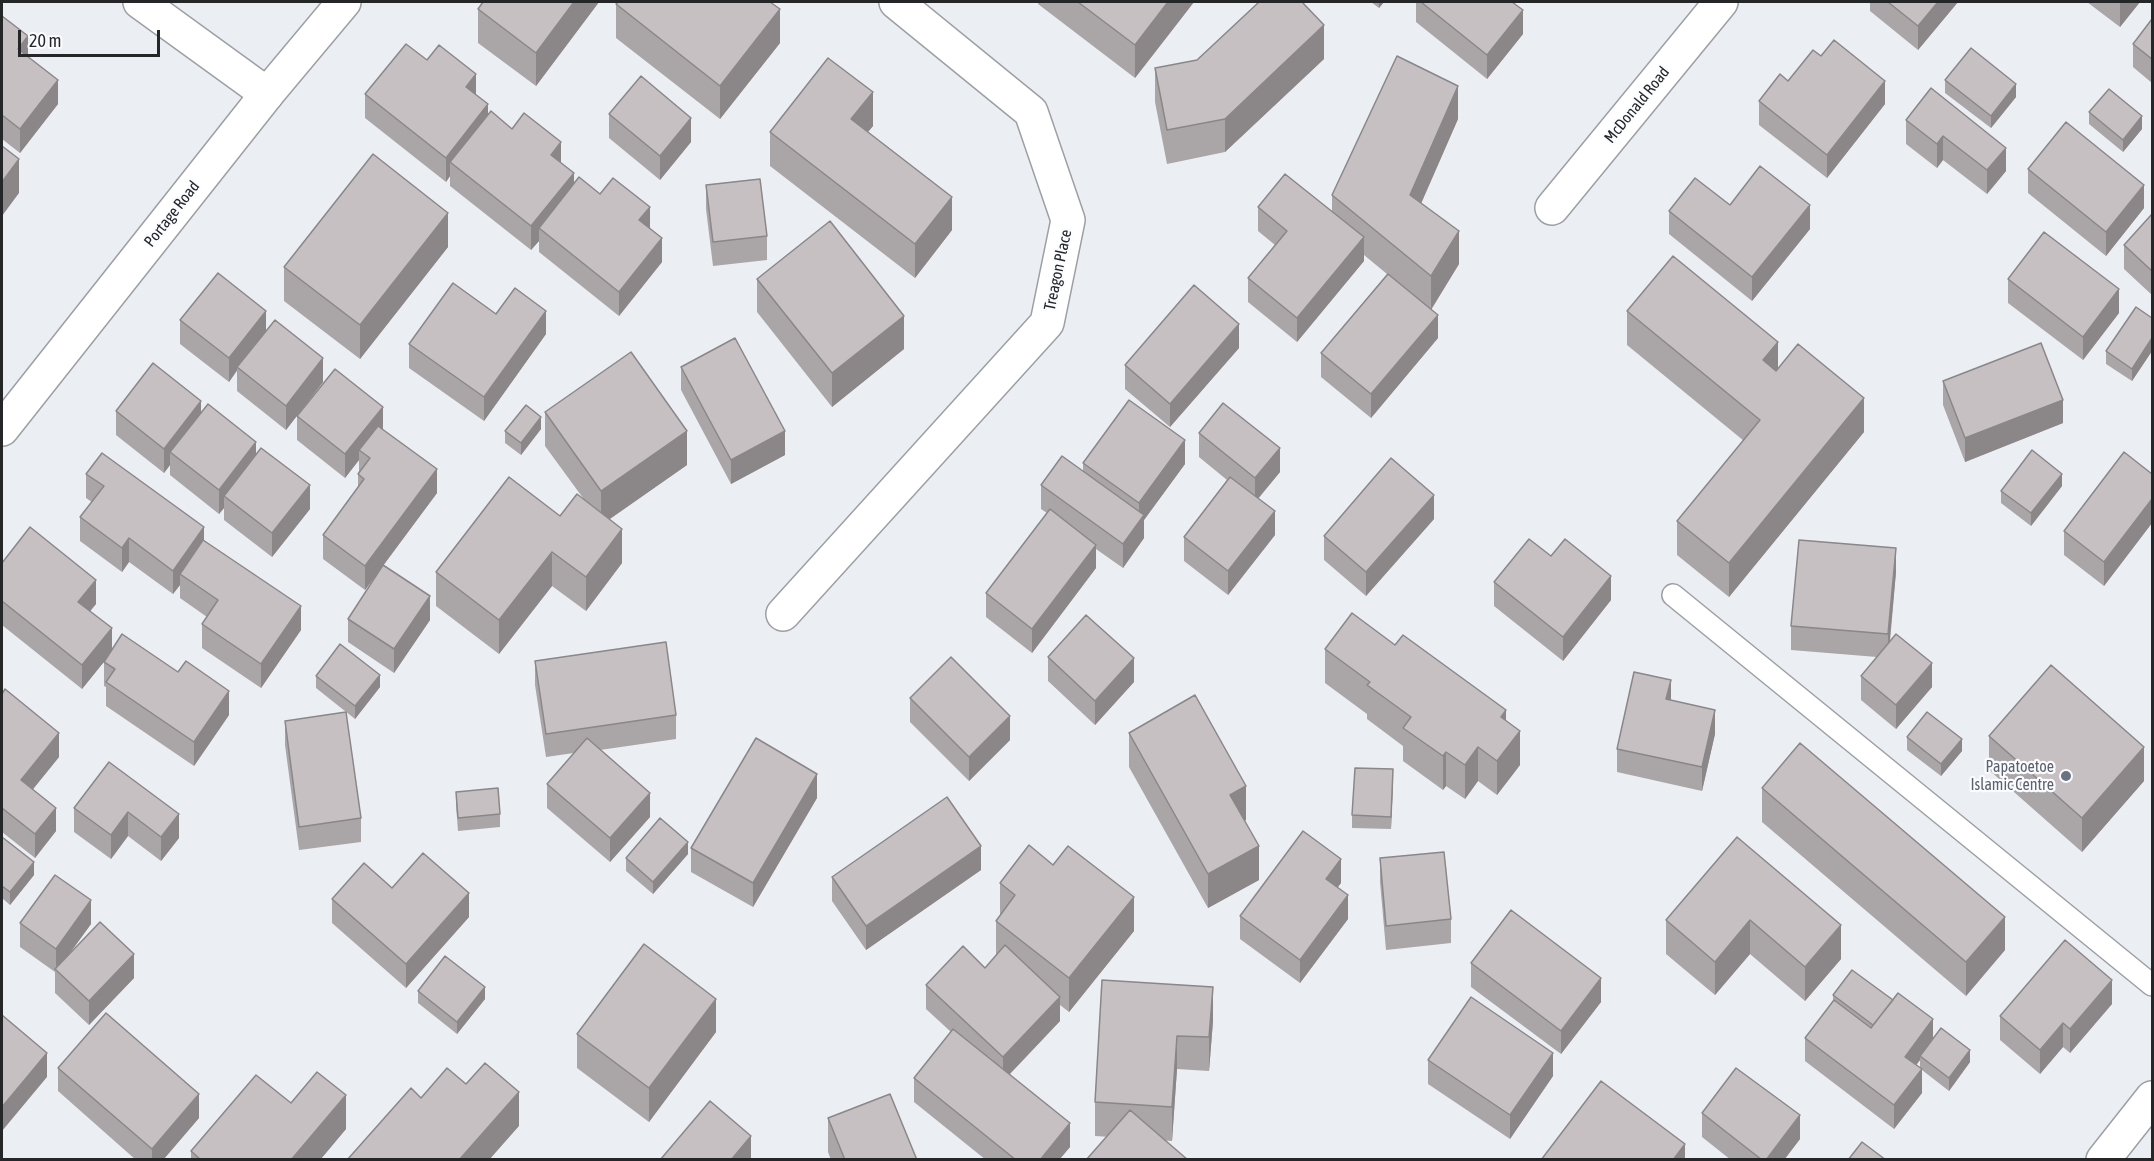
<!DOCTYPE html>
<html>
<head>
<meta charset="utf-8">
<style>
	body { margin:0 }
	#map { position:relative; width:2154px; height:1161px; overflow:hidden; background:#ebeff3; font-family:"Asap Condensed",sans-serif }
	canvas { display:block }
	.frame { position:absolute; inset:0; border:3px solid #252628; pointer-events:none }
	.scale { position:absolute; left:18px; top:30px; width:142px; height:27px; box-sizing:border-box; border:3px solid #252628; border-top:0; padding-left:8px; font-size:18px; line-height:21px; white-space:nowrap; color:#252628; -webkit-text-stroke:4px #fafcff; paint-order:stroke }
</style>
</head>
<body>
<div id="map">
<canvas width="2154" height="1161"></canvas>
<div class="frame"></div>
<div class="scale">20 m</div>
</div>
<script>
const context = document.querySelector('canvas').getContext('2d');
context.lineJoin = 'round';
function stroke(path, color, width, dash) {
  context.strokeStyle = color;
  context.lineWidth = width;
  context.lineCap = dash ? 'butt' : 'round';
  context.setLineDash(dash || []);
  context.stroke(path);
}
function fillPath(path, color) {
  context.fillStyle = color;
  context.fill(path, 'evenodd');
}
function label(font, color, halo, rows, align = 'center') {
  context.font = font + ' "Asap Condensed",sans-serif';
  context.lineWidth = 4.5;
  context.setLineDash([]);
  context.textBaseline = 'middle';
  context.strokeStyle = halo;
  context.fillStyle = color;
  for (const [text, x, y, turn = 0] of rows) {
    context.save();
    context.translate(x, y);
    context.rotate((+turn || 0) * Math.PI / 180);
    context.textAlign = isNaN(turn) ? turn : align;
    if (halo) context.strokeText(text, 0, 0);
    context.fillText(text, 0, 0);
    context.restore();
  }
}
const service = new Path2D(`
	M1673,595L2152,985`);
const minor = new Path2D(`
	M1552,208L1721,2
	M783,614L1047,323L1068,220L1031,112L896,2`);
const tertiary = new Path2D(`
	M140,2L267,94
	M2103,1160L2152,1098`);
const secondary = new Path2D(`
	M2,429L267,94L344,2`);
const wall = new Path2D(`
	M483,2H599L536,86L478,43V9Z
	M1038,2H1194L1135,78L1038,4Z
	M1371,2H1384L1379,8Z
	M1416,2H1512L1523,34L1487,79L1416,22Z
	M1870,2H1958L1918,50L1870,11Z
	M2087,2H2140L2120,27Z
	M616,4L780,43L720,119L616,38Z
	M2,16L58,104L20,153L2,139Z
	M2152,19V83L2133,67V44Z
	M1324,59L1225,152L1167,164L1155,102V68Z
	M427,60L476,95L488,114L512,129L561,163L574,184L600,194L650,228L662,262L619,316L539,252V241L531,250L450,186V176L446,182L365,118V94Z
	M1945,80L2016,97L1991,128L1945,93Z
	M1788,81L1885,104L1827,178L1759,125V101Z
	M1931,88L2006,171L1987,194L1943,160L1937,168L1906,144V120Z
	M2089,112L2142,129L2123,152L2089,124Z
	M609,114L691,142L660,180L609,138Z
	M1458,119L1421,203L1459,264L1431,309L1438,338L1371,418L1321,377V353L1387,274L1364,255V261L1297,342L1248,302V278L1275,245L1258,231V207L1332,212V195Z
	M873,126L868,132L952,230L915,278L770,166V132Z
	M2028,169L2144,208L2106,256L2028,193Z
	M706,185L767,236V260L713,266L706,209Z
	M1730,205L1810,229L1752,301L1669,234V211Z
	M2152,214V295L2124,269V245Z
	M448,247L360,359L284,301V267Z
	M757,279L904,349L832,407L757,312Z
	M2008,279L2119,313L2083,360L2008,303Z
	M1627,311L1778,368L1864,432L1729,597L1677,555V521L1744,441L1627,345Z
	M496,314L546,334L484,421L409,368V344Z
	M2152,318V351L2132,381L2106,364V351Z
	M180,320L266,332L323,382L286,430L237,391V371L229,382L180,344Z
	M1239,348L1170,427L1125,389V365Z
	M681,367L785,455L731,484L681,390Z
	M1943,381L2063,423L1965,462L1943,405Z
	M116,411L201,412L256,453L310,509L272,557L224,520V508L219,514L170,475V465L164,473L116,435Z
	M545,412L687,465L610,519L622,563L586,611L552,586L499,654L436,606V572L560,516L583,498L545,446Z
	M297,416L383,429L437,493L365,590L323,559V535L358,488V474L359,471V460L345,478L297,440Z
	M541,429L521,455L505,443V431Z
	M1199,433L1280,472L1258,499L1275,535L1228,595L1184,561V537L1227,480L1199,457Z
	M1083,463L1185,464L1144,520V538L1123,568L1096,549V568L1032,653L986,617V593L1047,513L1041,509V485L1083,471Z
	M86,474L204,540L301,630L261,688L202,648V624L207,617L180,598V585L173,594L129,562L122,572L80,541V517L92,502L86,498Z
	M2152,474V523L2104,586L2064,555V531Z
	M2062,486L2031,526L2001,503V491Z
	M1434,519L1366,596L1324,560V536Z
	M1551,556L1611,600L1563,661L1494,606V582Z
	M2,563L96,604L90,611L112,651L229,715L194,766L106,706V687L104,686V662L106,659L82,689L2,625Z
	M1896,572L1890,642L1932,687L1896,729L1861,700V676L1877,657L1791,650V626Z
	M348,619L430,620L394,673L348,642Z
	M1395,645L1506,721L1520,765L1497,795L1478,781L1465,799L1446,786L1443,790L1403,761V746L1367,719V714L1325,683V649Z
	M1048,657L1134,682L1095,725L1048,681Z
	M535,661L676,715V739L600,750L650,817L610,862L547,808V784L574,753L546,757L535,685Z
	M316,676L380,687L355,719L316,688Z
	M2,694L59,757L33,789L56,831L35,858L2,832Z
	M910,698L1010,740L969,781L910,722Z
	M1671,700L1715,734L1702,791L1617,772V749Z
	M285,721L361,818V842L299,850L285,745Z
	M1129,733L1246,820H1245L1259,880L1208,908L1129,767Z
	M1989,736L2144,781L2082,852L1989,770Z
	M1907,737L1962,751L1941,776L1907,750Z
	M109,762L179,838L161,861L128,836L111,859L74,832V808Z
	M1393,782L1391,829L1352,828V815Z
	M1762,788L2005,950L1966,996L1762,822Z
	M456,792L500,814V827L458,831L456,805Z
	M817,798L753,907L691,872V848Z
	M2,837L34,875L10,905L2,898Z
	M1737,837L1841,959L1805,1001L1750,954L1715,995L1666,954V920Z
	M688,854L653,894L626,871V858Z
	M1380,858L1451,919V943L1386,950L1380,882Z
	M981,870L866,950L832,901V877Z
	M1000,883L1134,931L1069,1012L1060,1005V1021L1010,1074L1070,1147L1059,1160H986L914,1102V1078L951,1032L926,1009V985L985,968L997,955L996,954V921L1000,916Z
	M1341,883L1338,887L1348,919L1300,983L1240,939V916Z
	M392,888L469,917L406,988L332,923V899Z
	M20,923L91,924L69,954L134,978L89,1025L55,993V972L20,947Z
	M1471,963L1601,1002L1561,1054L1471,987Z
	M1102,980L1213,1021L1209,1071L1177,1069L1172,1141L1095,1136V1102Z
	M418,991L485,999L457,1034L418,1003Z
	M1833,995L1933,1039L1970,1062L1949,1091L1922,1070V1093L1894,1129L1805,1061V1038L1833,1001ZM1920,1060V1068L1916,1065Z
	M2112,1004L2070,1053L2063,1047L2040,1074L2000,1040V1016Z
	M716,1032L649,1122L577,1068V1034Z
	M1428,1060L1553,1076L1510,1139L1428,1084Z
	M58,1068L199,1118L163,1160H136L58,1091Z
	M291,1103L346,1129L320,1160H191V1151Z
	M1702,1113L1800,1139L1784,1160H1731L1702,1137Z
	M828,1118L917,1160H831L828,1152Z`);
const shadedWall = new Path2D(`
	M574,2H599L536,86V53Z
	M1168,2H1194L1135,78V45Z
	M1379,2H1384L1379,8Z
	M1938,2H1958L1918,50V26Z
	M2122,2H2140L2120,27V3Z
	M780,9V43L720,119V86Z
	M1523,10V34L1487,79V55Z
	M1324,25V59L1225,152V119Z
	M28,36V60L18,49Z
	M476,74V98L466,87Z
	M58,80V104L20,153V129Z
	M1885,81V104L1827,178V155Z
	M2016,84V97L1991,128V116Z
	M1458,86V119L1410,229V195Z
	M873,92V126L851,152V119Z
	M488,104V128L450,162V176L446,182V158Z
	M2142,116V129L2123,152V140Z
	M691,118V142L660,180V156Z
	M1943,136V160L1937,168V144Z
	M561,142V166L551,155Z
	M2006,148V171L1987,194V170Z
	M19,159V193L2,216V182Z
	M574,173V197L539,228V241L531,250V226Z
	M2144,185V208L2106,256V232Z
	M952,197V230L915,278V244Z
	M1810,205V229L1752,301V277Z
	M650,207V231L639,220Z
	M448,213V247L360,359V325Z
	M1459,231V264L1431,310V276Z
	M1364,237V261L1297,342V318Z
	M662,238V262L619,316V292Z
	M2119,289V313L2083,360V337Z
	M266,311V334L237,367V370L229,382V358Z
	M546,311V334L484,421V397Z
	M1438,315V338L1371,418V394Z
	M904,316V349L832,407V373Z
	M1239,324V348L1170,427V404Z
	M2152,338V351L2132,381V369Z
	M1778,342V375L1763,360Z
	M323,358V382L286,430V406Z
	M1864,398V432L1729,597V563Z
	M2063,400V423L1965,462V438Z
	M201,401V425L170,452V465L164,473V449Z
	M383,407V431L359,450V460L345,478V454Z
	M541,417V429L521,455V443Z
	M687,431V465L601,525V491Z
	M785,431V455L731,484V460Z
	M1185,440V464L1144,520V538L1123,568V544L1139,522V503Z
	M256,442V466L224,496V508L219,514V490Z
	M1280,448V472L1255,502V478Z
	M437,469V493L365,590V566Z
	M2062,474V486L2031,526V513Z
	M310,485V509L272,557V533Z
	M1434,495V519L1366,596V572Z
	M2152,499V523L2104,586V562Z
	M1275,511V535L1228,595V571Z
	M204,527V551L180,574V585L173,594V571Z
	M622,529V563L586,611V577Z
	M129,538V562L122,572V548Z
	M1096,545V568L1032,653V629Z
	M1896,548V572L1888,658V634Z
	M552,552V586L499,654V620Z
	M1611,576V600L1563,661V637Z
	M96,580V604L78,626V602Z
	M430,596V620L394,673V649Z
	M301,606V630L261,688V664Z
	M112,628V652L82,689V665Z
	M1134,658V682L1095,725V701Z
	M1932,663V687L1896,729V705Z
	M380,675V687L355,719V706Z
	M1671,680V704L1666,699Z
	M229,691V715L194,766V742Z
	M1506,710V744L1501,717Z
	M1715,710V734L1702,791V767Z
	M1010,716V740L969,781V757Z
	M1520,731V765L1497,795V761Z
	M59,733V757L21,804V780Z
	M1962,739V751L1941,776V764Z
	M1478,747V781L1465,799V765Z
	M2144,747V781L2082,852V818Z
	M1446,752V786L1443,790V756Z
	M1393,769V782L1391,829V817Z
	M817,774V798L753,907V883Z
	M1246,786V820L1230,828V795Z
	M650,793V817L610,862V838Z
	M56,808V831L35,858V834Z
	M128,812V836L111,859V835Z
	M179,814V838L161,861V837Z
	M688,842V854L653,894V882Z
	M981,846V870L866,950V926Z
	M1259,846V880L1208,908V874Z
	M1341,859V883L1326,902V879Z
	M34,862V875L10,905V892Z
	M469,893V917L406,988V964Z
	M1348,895V919L1300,983V960Z
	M1134,897V931L1069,1012V978Z
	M91,900V924L57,971L56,970V949Z
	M2005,917V950L1966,996V962Z
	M1750,920V954L1715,995V962Z
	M1841,925V959L1805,1001V967Z
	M134,954V978L89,1025V1001Z
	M1601,978V1002L1561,1054V1031Z
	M2112,980V1004L2070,1053V1029Z
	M485,987V999L457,1034V1022Z
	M1213,987V1021L1209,1071V1037Z
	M1060,997V1021L1003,1081V1057Z
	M716,999V1032L649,1122V1088Z
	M1933,1019V1043L1920,1056V1060L1905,1080V1057Z
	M2063,1023V1047L2040,1074V1050Z
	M1177,1036V1069L1172,1141V1107Z
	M1970,1050V1062L1949,1091V1078Z
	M47,1053V1077L2,1131V1107Z
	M1553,1053V1076L1510,1139V1115Z
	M1922,1069V1093L1894,1129V1105Z
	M519,1092V1126L489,1160H459Z
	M199,1094V1118L163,1160H152V1149Z
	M346,1095V1129L320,1160H291Z
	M1800,1115V1139L1784,1160H1766Z
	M1070,1123V1147L1059,1160H1040Z
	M751,1136V1160H731Z
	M1685,1144V1160H1673Z`);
const building = new Path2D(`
	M483,2H574L536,53L478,9Z
	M618,2H770L780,9L720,86L616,4Z
	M1078,2H1168L1135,45Z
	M1259,2H1302L1324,25L1225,119L1167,130L1155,68L1197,60Z
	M1421,2H1512L1523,10L1487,55Z
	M1888,2H1938L1918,26Z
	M2,16L28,36L18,49L58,80L20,129L2,115Z
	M2152,19V59L2133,44Z
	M1834,40L1885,81L1827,155L1759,101L1780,74L1788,81L1813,50L1821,56Z
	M406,44L427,60L439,45L476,74L466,87L488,104L446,158L365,94Z
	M1971,48L2016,84L1991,116L1945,80Z
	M1397,56L1458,86L1410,195L1459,231L1431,276L1332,195Z
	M828,58L873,92L851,119L952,197L915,244L770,132Z
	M641,76L691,118L660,156L609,114Z
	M1931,88L2006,148L1987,170L1943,136L1937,144L1906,120Z
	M2109,89L2142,116L2123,140L2089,112Z
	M491,111L512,129L524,113L561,142L551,155L574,173L531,226L450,162Z
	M2066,122L2144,185L2106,232L2028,169Z
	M2,146L19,159L2,182Z
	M373,154L448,213L360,325L284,267Z
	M1760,166L1810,205L1752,277L1669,211L1695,178L1730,205Z
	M1285,174L1364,237L1297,318L1248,278L1287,231L1258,207Z
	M579,177L600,194L613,178L650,207L639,220L662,238L619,292L539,228Z
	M760,179L767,236L713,242L706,185Z
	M2152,214V271L2124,245Z
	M830,221L904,316L832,373L757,279Z
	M2044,232L2119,289L2083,337L2008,279Z
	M1673,256L1778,342L1763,360L1776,371L1798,344L1864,398L1729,563L1677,521L1760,420L1627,311Z
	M218,273L266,311L229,358L180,320Z
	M1388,274L1438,315L1371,394L1321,353Z
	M453,283L496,314L515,288L546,311L484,397L409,344Z
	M1194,285L1239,324L1170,404L1125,365Z
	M2136,307L2152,318V338L2132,369L2106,351Z
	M275,320L323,358L286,406L237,367Z
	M735,338L785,431L731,460L681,367Z
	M2041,343L2063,400L1965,438L1943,381Z
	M631,352L687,431L601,491L545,412Z
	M153,363L201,401L164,449L116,411Z
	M335,369L383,407L345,454L297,416Z
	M1129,400L1185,440L1139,503L1083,463Z
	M1223,403L1280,448L1255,478L1199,433Z
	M208,404L256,442L219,490L170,452Z
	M526,405L541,417L521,443L505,431Z
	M378,426L437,469L365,566L323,535L364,479L358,474L370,458L359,450Z
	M261,448L310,485L272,533L224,496Z
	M2032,450L2062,474L2031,513L2001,491Z
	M2124,452L2152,474V499L2104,562L2064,531Z
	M102,453L204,527L173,571L129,538L122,548L80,517L104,486L86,474Z
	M1062,456L1144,515L1123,544L1041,485Z
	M1391,458L1434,495L1366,572L1324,536Z
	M509,477L560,516L577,494L622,529L586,577L552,552L499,620L436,572Z
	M1230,477L1275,511L1228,571L1184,537Z
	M1050,509L1096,545L1032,629L986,593Z
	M30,527L96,580L78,602L112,628L82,665L2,601V563Z
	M1529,539L1551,556L1565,539L1611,576L1563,637L1494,582Z
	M203,540L301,606L261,664L202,624L218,600L180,574Z
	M1799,540L1896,548L1888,634L1791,626Z
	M383,565L430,596L394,649L348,619Z
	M1352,613L1395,645L1403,635L1506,710L1501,717L1520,731L1497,761L1478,747L1465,765L1446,752L1443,756L1403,728L1411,717L1367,685L1370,682L1325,649Z
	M1086,615L1134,658L1095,701L1048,657Z
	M122,634L178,672L186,661L229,691L194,742L106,682L115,669L104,662Z
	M1896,634L1932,663L1896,705L1861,676Z
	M666,642L676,715L546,734L535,661Z
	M340,644L380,675L355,706L316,676Z
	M951,657L1010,716L969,757L910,698Z
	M2051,665L2144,747L2082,818L1989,736Z
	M1634,672L1671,680L1666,699L1715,710L1702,767L1617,749Z
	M5,689L59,733L21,780L56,808L35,834L2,808V694Z
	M1195,695L1246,786L1230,795L1259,846L1208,874L1129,733Z
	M346,712L361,818L299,827L285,721Z
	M1927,712L1962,739L1941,764L1907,737Z
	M587,738L650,793L610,838L547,784Z
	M756,738L817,774L753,883L691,848Z
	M1800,743L2005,917L1966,962L1762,788Z
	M109,762L179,814L161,837L128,812L111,835L74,808Z
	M1355,768L1393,769L1391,817L1352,815Z
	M498,788L500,814L458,818L456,792Z
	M947,797L981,846L866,926L832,877Z
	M660,818L688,842L653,882L626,858Z
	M1303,831L1341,859L1326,879L1348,895L1300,960L1240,916Z
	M2,837L34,862L10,892L2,886Z
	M1737,837L1841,925L1805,967L1750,920L1715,962L1666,920Z
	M1029,845L1053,865L1068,846L1134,897L1069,978L996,921L1015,895L1000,883Z
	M1444,852L1451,919L1386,926L1380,858Z
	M423,853L469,893L406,964L332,899L364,863L392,888Z
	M55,875L91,900L56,949L20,923Z
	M1511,910L1601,978L1561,1031L1471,963Z
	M100,922L134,954L89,1001L55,969Z
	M2065,940L2112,980L2070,1029L2063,1023L2040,1050L2000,1016Z
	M644,944L716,999L649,1088L577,1034Z
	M1005,945L1060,997L1003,1057L926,985L963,946L985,968Z
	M445,956L485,987L457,1022L418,991Z
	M1852,970L1893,1000L1873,1025L1833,995Z
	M1102,980L1213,987L1209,1037L1177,1036L1172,1107L1095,1102Z
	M1898,993L1933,1019L1905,1057L1922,1069L1894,1105L1805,1038L1834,1000L1871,1028Z
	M1471,997L1553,1053L1510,1115L1428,1060Z
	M106,1013L199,1094L152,1149L58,1068Z
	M2,1015L47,1053L2,1107Z
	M1941,1028L1970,1050L1949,1078L1920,1056Z
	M953,1029L1070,1123L1040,1160H1016L914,1078Z
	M485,1063L519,1092L459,1160H347L411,1088L421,1098L447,1068L466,1084Z
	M1736,1068L1800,1115L1766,1160H1762L1702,1113Z
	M317,1072L346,1095L291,1160H201L191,1151L256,1075L291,1103Z
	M1601,1081L1685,1144L1673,1160H1541Z
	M890,1094L917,1160H845L828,1118Z
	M710,1101L751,1136L731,1160H660Z
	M1130,1110L1188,1160H1086Z
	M1862,1142L1886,1160H1848Z`);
const markers = [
	[2066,776,6,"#6b7280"]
];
const streetNames = [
	["McDonald Road",1637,105,-51],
	["Portage Road",172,214,-52],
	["Treagon Place",1058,270,-78]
];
const worshipNames = [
	["Papatoetoe",2054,767],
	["Islamic Centre",2054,785]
];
stroke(service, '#9c9fa3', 24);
stroke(minor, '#9c9fa3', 36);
stroke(tertiary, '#9c9fa3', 36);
stroke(secondary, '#9c9fa3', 36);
stroke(service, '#fff', 21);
stroke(minor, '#fff', 33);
stroke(tertiary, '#fff', 33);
stroke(secondary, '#fff', 33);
fillPath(wall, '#aaa5a7');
fillPath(shadedWall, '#8b8688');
fillPath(building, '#c6c0c2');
stroke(building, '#8b8688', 1.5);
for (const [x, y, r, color] of markers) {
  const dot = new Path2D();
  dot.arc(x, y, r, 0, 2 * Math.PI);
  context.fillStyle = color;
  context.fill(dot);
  stroke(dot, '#fafcff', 2);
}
label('16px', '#252628', '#fafcff', streetNames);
label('16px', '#5b616d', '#fafcff', worshipNames, 'right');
</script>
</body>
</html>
